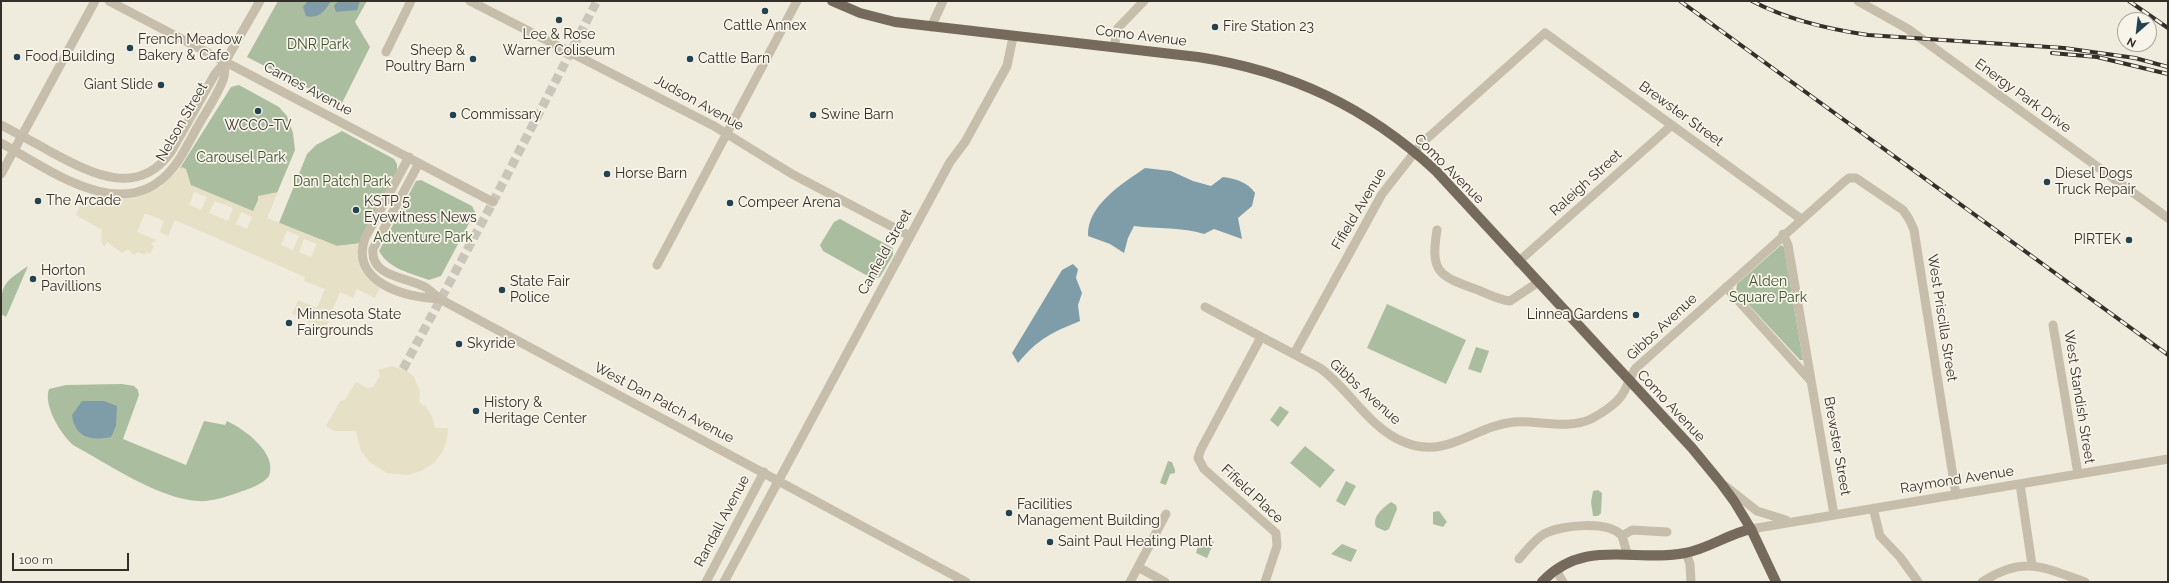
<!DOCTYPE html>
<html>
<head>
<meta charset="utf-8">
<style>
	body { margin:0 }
	#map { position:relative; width:2169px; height:583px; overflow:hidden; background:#efebdd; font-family:Raleway,sans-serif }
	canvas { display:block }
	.frame { position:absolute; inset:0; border:2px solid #352f29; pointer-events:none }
	.north { position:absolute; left:2117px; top:12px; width:40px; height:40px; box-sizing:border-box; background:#f7f4e9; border:1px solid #a9a59c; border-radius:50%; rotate:208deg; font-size:11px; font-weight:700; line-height:16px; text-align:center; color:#352f29 }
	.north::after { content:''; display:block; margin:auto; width:14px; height:18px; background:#234351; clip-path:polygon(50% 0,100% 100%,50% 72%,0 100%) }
	.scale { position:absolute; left:12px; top:553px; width:117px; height:18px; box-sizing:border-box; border:2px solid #352f29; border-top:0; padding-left:5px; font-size:12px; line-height:14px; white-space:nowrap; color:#352f29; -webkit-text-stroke:3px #f7f4e9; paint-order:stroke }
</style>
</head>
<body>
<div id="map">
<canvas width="2169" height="583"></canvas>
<div class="frame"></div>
<div class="north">N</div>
<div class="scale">100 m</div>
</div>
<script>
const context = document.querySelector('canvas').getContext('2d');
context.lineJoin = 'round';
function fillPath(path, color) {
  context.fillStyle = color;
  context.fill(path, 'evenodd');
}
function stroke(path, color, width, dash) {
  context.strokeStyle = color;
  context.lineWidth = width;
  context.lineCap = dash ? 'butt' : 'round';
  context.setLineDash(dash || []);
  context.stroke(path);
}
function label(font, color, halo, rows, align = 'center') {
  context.font = font + ' Raleway,sans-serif';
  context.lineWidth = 3.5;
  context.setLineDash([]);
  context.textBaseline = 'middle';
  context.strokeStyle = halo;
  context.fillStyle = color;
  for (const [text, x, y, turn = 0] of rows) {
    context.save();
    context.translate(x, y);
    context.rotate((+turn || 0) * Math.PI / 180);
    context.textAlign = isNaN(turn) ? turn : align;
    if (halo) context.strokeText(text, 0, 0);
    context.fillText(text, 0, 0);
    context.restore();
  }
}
const green = new Path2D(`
	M278,1H367L355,22L370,47L341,105L247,57Z
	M239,85L279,107L287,116L293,133L295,150L267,217L186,187L180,168L231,87Z
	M342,131L394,159L397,164V171L359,244L337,246L279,223L307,154L316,145Z
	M421,180L472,206L475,212L441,276L429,280C410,273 389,269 379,251L416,181Z
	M840,219L893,248V255L880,277L873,279L823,251L820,245L834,222Z
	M1781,245L1784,247L1803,360H1800L1736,291L1737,284Z
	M28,266L6,317L1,314C1,284 3,283 28,266Z
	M1387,304L1466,340L1446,384L1367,348Z
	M1476,347L1489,351L1481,373L1468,369Z
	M122,384L134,386L138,390L139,395L123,439L186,465L204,421L225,425L227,421C244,429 278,453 269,476C262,485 248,489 237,493C225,497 211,502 198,501C159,499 108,464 73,445C61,434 43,406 49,389L66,385Z
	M1280,406L1289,412L1278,427L1270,420Z
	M1305,446L1335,470L1320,488L1290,463Z
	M1168,461L1172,462L1175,470V473L1170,474L1166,485L1160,483Z
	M1346,481L1356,486L1345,506L1336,501Z
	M1598,490L1602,493L1601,513L1598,516H1593L1591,502L1593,491Z
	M1391,502L1396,505L1397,509L1389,529L1385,531L1376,527C1372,516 1383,508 1391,502Z
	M1439,511L1447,522L1443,527L1433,524V512Z
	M1201,536L1214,542L1207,558L1196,553Z
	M1342,544L1357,550L1351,562L1331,554Z`);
const plaza = new Path2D(`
	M182,167L186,169L191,185L253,211L258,200V196L278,192L267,218L337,246L360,243L358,258L362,270L368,278L380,287L375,298L357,289L353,298L340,292L325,329L292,314L298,300L317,308L325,289L304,281L305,277L175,220L168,236L160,232L164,221L145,213L137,232L156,240L151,244L154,246L150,254L146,252L145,255L138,252L134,255L128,249L122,253L107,242L104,247L101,241L102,230L76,215L83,198L100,203L140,196L160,187ZM194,192L207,197L201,210L189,205ZM215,201L233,208L228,221L209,213ZM241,212L252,217L247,229L236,224ZM287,231L299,236L293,250L281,245ZM304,239L317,244L311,257L299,252Z
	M392,366L407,371L414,377L420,392L419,402L426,407L432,416L435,428H448L447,439L443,451L434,463L421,471L408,475L387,473L370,462L361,451L356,431H334L326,426L340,401L345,400L356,382L367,388L373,387L380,376L378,370Z`);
const water = new Path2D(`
	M308,1H331C325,11 319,19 306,16L303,7Z
	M341,1H360L357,10L336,12L334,6L336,3Z
	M1145,168L1171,171L1193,181L1211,186L1223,177C1236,179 1248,182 1255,193L1252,206L1238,218L1242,239L1214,229L1204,234C1183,227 1157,229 1134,226L1128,238L1124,253L1110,244L1088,236C1087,205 1122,184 1145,168Z
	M1073,264L1078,269L1076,278L1082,293L1078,305L1080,321C1051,333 1039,338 1018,363L1012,353L1062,270Z
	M82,401H104L117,406L116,426L111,437C91,441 75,438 72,415Z`);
const minorTunnel = new Path2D(`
	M403,369L493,202L597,1`);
const minor = new Path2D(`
	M109,1L493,202
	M470,1L714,126L792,174L910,236
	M1858,1L1908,29L2168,218
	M931,27L943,1
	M1114,47L1118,28L1144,1
	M386,52L411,1
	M1,125C18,134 36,143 53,153C92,174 138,198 171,152L215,74L225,62L260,1
	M1,143C50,170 124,227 172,169C181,159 186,147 193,135C202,117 216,99 223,80C225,75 225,67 225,62
	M409,157L365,238C349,283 407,298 440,299
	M419,163L373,249C370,277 407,277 425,287C430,290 435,295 440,299L966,582
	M1,174L95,1
	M1437,230C1430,273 1439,276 1478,290C1488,294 1499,300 1510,301L1537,283
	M1783,234L1788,245L1834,515
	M1518,262L1672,125
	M657,265L797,1
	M1726,287L1811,381
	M1205,307L1320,368C1350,390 1369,428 1404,442C1447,460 1473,426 1514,422C1539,420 1567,430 1591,419C1601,414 1616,404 1622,395C1628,386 1630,376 1636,368L1845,181L1849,178H1856L1903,210L1909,219L1914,230L1956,495
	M2053,325L2078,474
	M1261,337L1201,449L1198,458L1204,469L1276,533L1277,546L1265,582
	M1294,354L1382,194L1422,143L1545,33L1801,219
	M2020,484L2032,565
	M1724,485L1757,511L1786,520
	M1873,508L1880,536L1900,557L1918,582
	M1751,529L2168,459
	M1622,536L1627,553
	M1686,553L1690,564L1691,582
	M1519,559C1527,550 1534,540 1544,534C1560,525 1609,520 1622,536L1632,530L1667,532
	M1138,567L1165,582
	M1556,570L1563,582
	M706,582L764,472
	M724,582L950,162L965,142L1007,66L1013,37
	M1130,582L1166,514
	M1982,582C2024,555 2042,567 2085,582`);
const major = new Path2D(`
	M832,1L860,13L895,22L1198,57C1290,71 1367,107 1436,171L1692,448L1720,482L1734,501L1751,529L1776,582
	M1542,582C1584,537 1636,563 1685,553C1708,549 1728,534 1751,529`);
const rail = new Path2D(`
	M1680,1L2168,355
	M1752,1C1788,20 1827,29 1868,35L2064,48L2135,58L2168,67
	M2129,1L2168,28
	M2052,53L2097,57L2168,74`);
const markers = [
	[765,11,4,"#234351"],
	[559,20,4,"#234351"],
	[1215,27,4,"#234351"],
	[130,48,4,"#234351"],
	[17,57,4,"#234351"],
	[473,59,4,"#234351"],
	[690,59,4,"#234351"],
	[161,85,4,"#234351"],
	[258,111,4,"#234351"],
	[453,115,4,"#234351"],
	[813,115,4,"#234351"],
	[607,174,4,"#234351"],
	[2047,182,4,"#234351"],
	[38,201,4,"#234351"],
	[730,203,4,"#234351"],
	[356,210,4,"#234351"],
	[2129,240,4,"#234351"],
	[33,279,4,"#234351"],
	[502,290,4,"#234351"],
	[1636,315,4,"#234351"],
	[289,323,4,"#234351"],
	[459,344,4,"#234351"],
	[476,411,4,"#234351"],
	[1009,513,4,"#234351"],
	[1050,542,4,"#234351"]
];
const poiNames = [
	["Cattle Annex",765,26,"center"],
	["Fire Station 23",1223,27],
	["Lee & Rose",559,35,"center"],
	["Warner Coliseum",559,51,"center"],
	["French Meadow",138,40],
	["Bakery & Cafe",138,56],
	["Sheep &",465,51,"right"],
	["Poultry Barn",465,67,"right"],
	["Food Building",25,57],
	["Cattle Barn",698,59],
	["Giant Slide",153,85,"right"],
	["Commissary",461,115],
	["Swine Barn",821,115],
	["WCCO-TV",258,126,"center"],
	["Horse Barn",615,174],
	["Diesel Dogs",2055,174],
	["Truck Repair",2055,190],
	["The Arcade",46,201],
	["KSTP 5",364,202],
	["Eyewitness News",364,218],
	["Compeer Arena",738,203],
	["PIRTEK",2121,240,"right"],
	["Horton",41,271],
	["Pavillions",41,287],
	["State Fair",510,282],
	["Police",510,298],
	["Minnesota State",297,315],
	["Fairgrounds",297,331],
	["Linnea Gardens",1628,315,"right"],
	["Skyride",467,344],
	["History &",484,403],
	["Heritage Center",484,419],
	["Facilities",1017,505],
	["Management Building",1017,521],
	["Saint Paul Heating Plant",1058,542]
];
const streetNames = [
	["Como Avenue",1141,36,7],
	["Carnes Avenue",308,89,28],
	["Energy Park Drive",2023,96,36],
	["Judson Avenue",699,103,29],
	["Brewster Street",1681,114,36],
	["Nelson Street",182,122,-60],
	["Como Avenue",1449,169,45],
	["Raleigh Street",1586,183,-42],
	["Fifield Avenue",1359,209,-59],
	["Canfield Street",885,252,-61],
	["West Priscilla Street",1942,318,81],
	["Gibbs Avenue",1662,327,-43],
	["Gibbs Avenue",1365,392,42],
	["West Standish Street",2079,397,81],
	["West Dan Patch Avenue",664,403,28],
	["Como Avenue",1671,406,47],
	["Brewster Street",1837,446,80],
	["Raymond Avenue",1957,480,-9],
	["Fifield Place",1252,494,43],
	["Randall Avenue",722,521,-62]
];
const parkNames = [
	["DNR Park",318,45],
	["Carousel Park",241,158],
	["Dan Patch Park",342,182],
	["Adventure Park",423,238],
	["Alden",1768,282],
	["Square Park",1768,298]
];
fillPath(green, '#abbd9f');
fillPath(plaza, '#e6e0c6');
fillPath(water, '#7f9da9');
stroke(minorTunnel, '#cac5b9', 9, [9, 4.5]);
stroke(minor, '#c6beaa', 9);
stroke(major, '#756a5c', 10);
stroke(rail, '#352f29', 4);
stroke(rail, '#f7f4e9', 2.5, [8]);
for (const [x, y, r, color] of markers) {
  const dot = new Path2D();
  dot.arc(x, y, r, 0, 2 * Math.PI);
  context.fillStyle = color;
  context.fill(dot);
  stroke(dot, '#f7f4e9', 1.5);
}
label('14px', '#352f29', '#f7f4e9', poiNames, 'left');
label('14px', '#352f29', '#f7f4e9', streetNames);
label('14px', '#3c502f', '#f7f4e9', parkNames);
</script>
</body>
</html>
